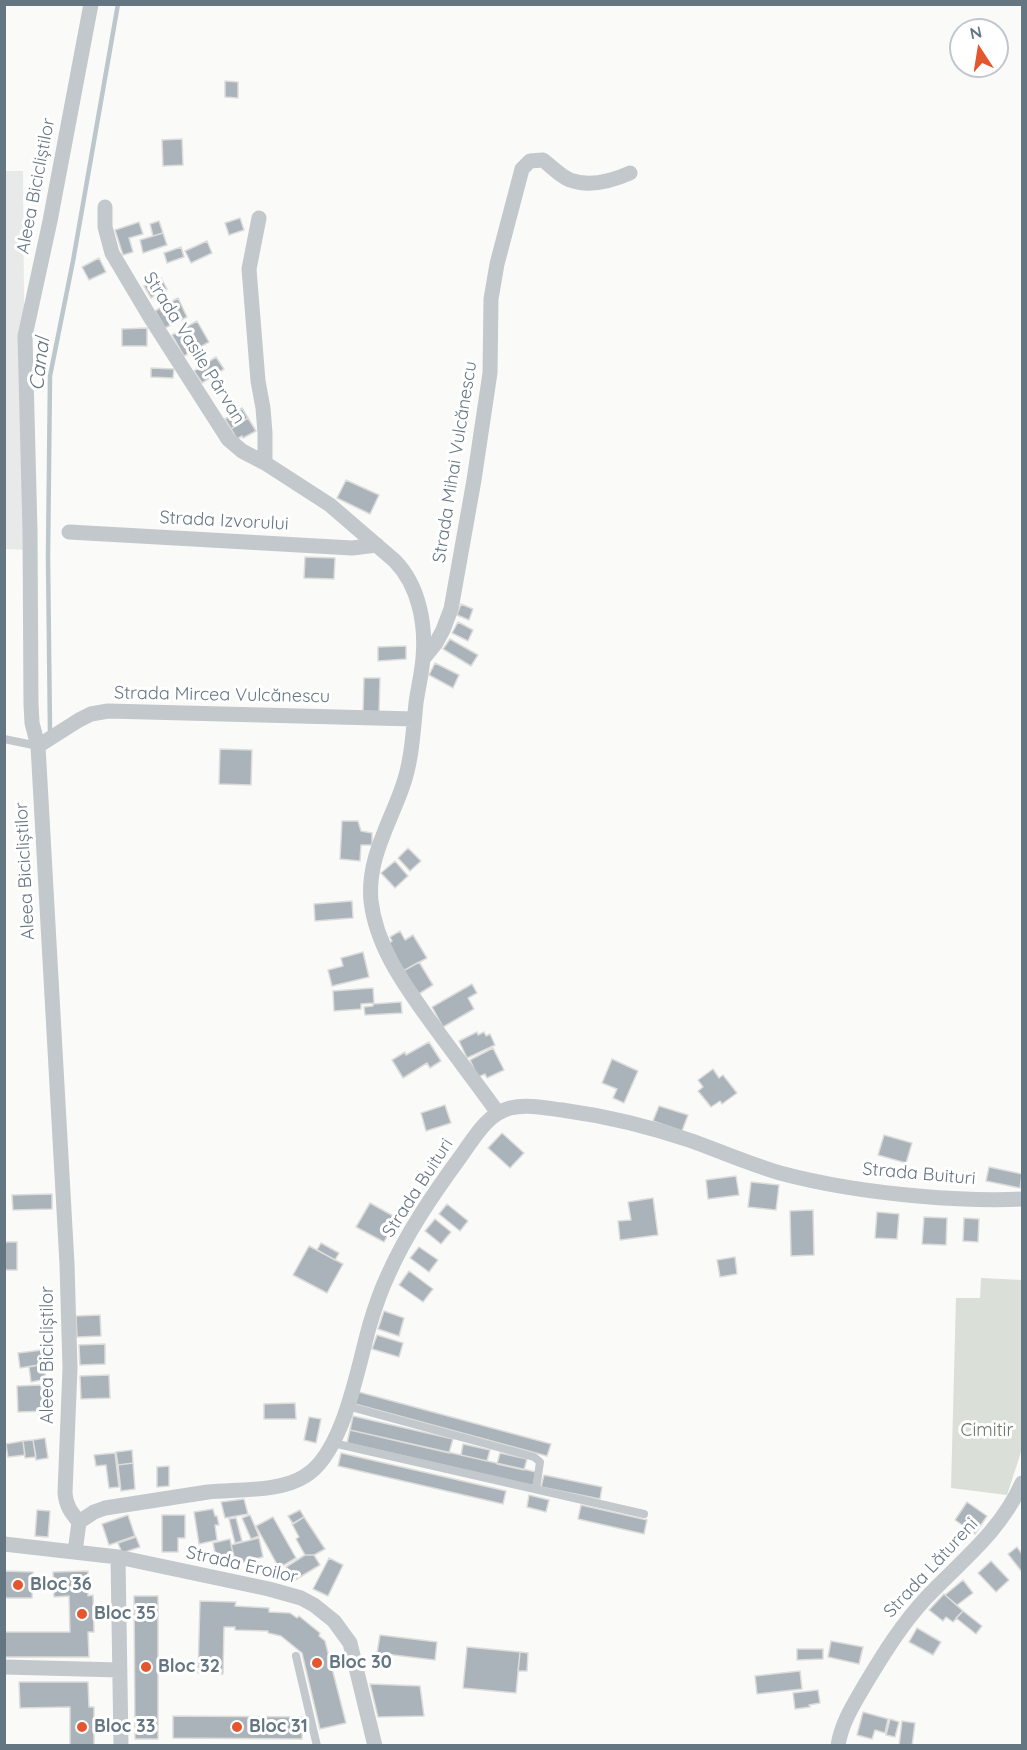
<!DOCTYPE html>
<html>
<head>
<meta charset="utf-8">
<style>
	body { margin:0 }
	#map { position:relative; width:1027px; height:1750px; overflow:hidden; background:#fafaf8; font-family:Quicksand,sans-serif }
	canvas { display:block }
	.frame { position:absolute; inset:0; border:6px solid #657683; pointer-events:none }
	.north { position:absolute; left:949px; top:18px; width:60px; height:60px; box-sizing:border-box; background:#fff; border:2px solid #c1c8cd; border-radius:50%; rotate:348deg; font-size:16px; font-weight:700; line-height:24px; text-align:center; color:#657683 }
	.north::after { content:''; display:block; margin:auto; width:21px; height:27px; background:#e4572e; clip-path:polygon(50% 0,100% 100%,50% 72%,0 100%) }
</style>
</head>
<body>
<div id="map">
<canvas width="1027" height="1750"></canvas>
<div class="frame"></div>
<div class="north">N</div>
</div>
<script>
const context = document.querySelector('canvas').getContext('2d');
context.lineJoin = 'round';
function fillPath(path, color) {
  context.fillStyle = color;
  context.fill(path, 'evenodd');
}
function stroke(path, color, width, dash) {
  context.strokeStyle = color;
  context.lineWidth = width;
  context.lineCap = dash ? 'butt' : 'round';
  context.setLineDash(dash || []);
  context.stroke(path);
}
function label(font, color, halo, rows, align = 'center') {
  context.font = font + ' Quicksand,sans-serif';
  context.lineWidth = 6;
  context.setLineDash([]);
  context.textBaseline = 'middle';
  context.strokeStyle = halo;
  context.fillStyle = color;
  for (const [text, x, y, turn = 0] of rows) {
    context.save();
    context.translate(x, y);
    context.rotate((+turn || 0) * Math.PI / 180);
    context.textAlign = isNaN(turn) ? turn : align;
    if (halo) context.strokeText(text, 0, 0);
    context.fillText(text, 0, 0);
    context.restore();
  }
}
const built = new Path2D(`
	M4,171H23L26,550L5,549Z`);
const green = new Path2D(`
	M981,1278L1022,1280V1449L1007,1495L951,1488L956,1298H980Z`);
const stream = new Path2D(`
	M50,732L48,557L50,376L73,261L118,4`);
const building = new Path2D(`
	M225,81L238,82V98L225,97Z
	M182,139L183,165L163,166L162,140Z
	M240,218L244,230L229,235L225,223Z
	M159,221L163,233L153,236L150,224Z
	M139,222L143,234L129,238L133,252L123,255L115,230Z
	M163,233L167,245L143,253L140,240Z
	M207,241L212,253L191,263L185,251Z
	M181,247L184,257L167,263L164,253Z
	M99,258L106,272L89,280L82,267Z
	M161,278L167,289L151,298L144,286Z
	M178,298L187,317L165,328L155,311Z
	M197,321L209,342L184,356L172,335Z
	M147,328V346H122V329Z
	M216,357L224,369L202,383L194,371Z
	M151,368L174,369L173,378L151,377Z
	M242,408L248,418L231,429L225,419Z
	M248,418L256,431L243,438L242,436L237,439L231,429Z
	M346,480L379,495L370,514L337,498Z
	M305,557L335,558L334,579L304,578Z
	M461,604L473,609L469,620L457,615Z
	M458,622L473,630L468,641L452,633Z
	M450,639L478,655L471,666L443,649Z
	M406,646V659L378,661V647Z
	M435,663L459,675L453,688L429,675Z
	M364,678H380L379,712L363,711Z
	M220,749L252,750L251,785L219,784Z
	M342,821H358L361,831L372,833V845H361L360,861L340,859Z
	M408,848L421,861L410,871L398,858Z
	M395,861L408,876L395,888L381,873Z
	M352,901L353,918L315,921L314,904Z
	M400,931L405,940L413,935L427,958L403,971L387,944L392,941L390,937Z
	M363,952L369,977L332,986L328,970L343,966L341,958Z
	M419,962L433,985L417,995L403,971Z
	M472,984L477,993L468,998L474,1009L443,1027L432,1007Z
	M373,988L374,1003L361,1004V1009L334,1011L333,991Z
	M401,1002L402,1013L365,1015L364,1007L373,1006V1004Z
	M477,1032L478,1035L484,1032L486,1036L490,1034L495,1045L467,1058L459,1041Z
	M429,1042L441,1061L430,1068L427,1063L403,1078L392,1060L405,1052L406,1055Z
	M493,1048L504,1070L487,1078L485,1074L478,1077L470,1060Z
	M612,1059L638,1071L624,1103L613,1098L617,1089L602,1083Z
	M713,1069L719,1078L723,1075L737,1093L722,1104L720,1101L711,1107L698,1091L703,1087L698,1080Z
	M445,1105L451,1123L426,1131L421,1113Z
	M659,1106L688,1115L682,1131L653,1121Z
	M502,1133L524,1153L510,1168L488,1148Z
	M884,1135L912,1143L906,1163L878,1155Z
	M989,1167L1022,1174L1020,1188L986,1181Z
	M736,1176L739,1195L708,1199L706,1180Z
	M751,1182L779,1185L776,1210L748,1207Z
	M52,1194V1209L13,1210L12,1195Z
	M653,1198L658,1235L620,1240L618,1221L631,1220L628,1202Z
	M370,1203L397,1218L384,1242L356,1227Z
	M447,1204L468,1221L460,1231L439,1214Z
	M813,1210L814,1255L791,1256L790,1211Z
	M877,1212L899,1214L897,1239L875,1238Z
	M924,1217L947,1218L946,1245L922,1244Z
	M964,1218L979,1219L978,1242L963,1241Z
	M435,1219L451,1232L441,1244L425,1231Z
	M4,1242H17V1270H4Z
	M321,1243L339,1253L335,1260L317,1250Z
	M309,1246L343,1264L327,1293L293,1275Z
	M419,1247L438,1260L429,1272L410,1258Z
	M735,1257L737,1274L720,1277L717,1260Z
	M409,1271L433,1289L423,1302L399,1285Z
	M384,1311L404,1318L399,1336L378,1329Z
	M100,1315L101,1336L77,1337L76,1316Z
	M377,1335L403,1343L399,1357L372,1349Z
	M105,1344V1364L80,1365L79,1345Z
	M42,1350L44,1364L20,1368L18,1353Z
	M44,1364L46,1379L31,1382L29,1367Z
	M109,1375L110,1398L81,1399L80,1376Z
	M41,1385L42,1398H46L47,1411L18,1412L17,1386Z
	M359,1392L551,1444L547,1456L355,1404Z
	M295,1403L296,1419H264V1404Z
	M353,1416L453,1439L449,1453L350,1430Z
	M309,1417L321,1419L316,1443L304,1440Z
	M350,1430L536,1472L533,1486L347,1443Z
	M45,1438L48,1458L36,1460L33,1440Z
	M33,1440L36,1457L25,1458L23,1441Z
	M23,1441L25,1455L8,1457L6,1444Z
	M463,1444L490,1450L487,1461L461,1455Z
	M132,1450L133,1463L118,1465L116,1452Z
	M115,1453L119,1487L109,1488L106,1465L96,1466L94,1455Z
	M341,1453L506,1491L503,1504L338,1466Z
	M500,1453L527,1459L524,1470L497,1464Z
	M133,1463L135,1489L121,1491L118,1465Z
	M169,1466V1486L157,1487V1467Z
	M544,1475L602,1487L600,1499L541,1487Z
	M529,1495L549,1500L546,1512L527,1507Z
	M244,1499L248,1514L225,1518L221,1502Z
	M967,1502L987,1516L975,1534L955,1520Z
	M581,1505L647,1520L644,1534L578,1519Z
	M213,1509L215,1516H217L219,1525H215L217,1540L199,1544L194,1512Z
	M37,1510L50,1511L48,1537L35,1536Z
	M300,1510L304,1517L293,1524L288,1516Z
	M128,1515L135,1536L109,1545L102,1524Z
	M162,1515H185V1538H178V1552H162Z
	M250,1515L259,1536L251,1539L242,1518Z
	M273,1517L296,1558L279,1568L256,1526Z
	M304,1517L325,1549L314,1555H305L296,1539L299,1537L292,1524Z
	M236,1518L242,1541L235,1543L229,1519Z
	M136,1537L140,1547L122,1553L118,1543Z
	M259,1538L263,1557L236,1564L231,1545Z
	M230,1539L234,1558L217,1562L213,1543Z
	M1017,1547L1022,1554V1572L1008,1554Z
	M305,1555H314L320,1565L295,1580L286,1567Z
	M329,1558L343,1565L328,1596L313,1589Z
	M991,1561L1009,1580L996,1592L978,1573Z
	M4,1571L33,1572L32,1598H4Z
	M88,1571V1596L93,1595L94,1632H88L89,1657H4V1632H70L69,1596L54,1597L53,1572Z
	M963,1580L973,1593L957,1605L945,1595Z
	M944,1594L963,1611L953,1622L946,1617L943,1621L929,1610Z
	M134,1596H158V1739H135Z
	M200,1601L236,1602L235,1606L269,1608V1612L290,1613L297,1618L299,1616L320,1633L319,1636L325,1641L346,1723L320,1729L302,1653L281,1636L268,1633V1631L235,1630V1627H224L223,1674L198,1673Z
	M963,1611L982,1626L976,1634L956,1618Z
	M917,1628L941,1642L933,1655L909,1642Z
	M380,1635L437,1642L435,1660L377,1653Z
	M831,1641L863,1647L859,1664L828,1657Z
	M467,1647L520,1652L516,1693L463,1688Z
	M797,1649H823V1659L797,1660Z
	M520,1652L528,1653L527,1671H518Z
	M800,1671L802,1689L757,1694L755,1676Z
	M19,1682H88L89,1707H94V1746H70V1707L20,1708Z
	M370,1684L420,1686L424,1716L378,1717Z
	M818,1690L820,1703L809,1705L810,1707L795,1709L793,1693Z
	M863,1712L888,1719L885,1733L875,1730L872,1739L857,1735Z
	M173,1716L302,1717V1739L173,1738Z
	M890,1719L899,1722L895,1737L886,1735Z
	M902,1721L915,1723L912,1746H899Z`);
const lane = new Path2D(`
	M4,739L38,746
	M347,1406L534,1457L540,1462L536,1489
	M333,1443L644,1514
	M296,1656L317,1746`);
const street = new Path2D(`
	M105,207V227L112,253L150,317L228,439L242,451L265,463L330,505L395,561C419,586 426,624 423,658C422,673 418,688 416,703C413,732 412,761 402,788C389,825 367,860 371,901C376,945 403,983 428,1018C451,1050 475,1081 498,1113
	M259,218L249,269L258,381L263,408L265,433V463
	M69,532L352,548L377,545
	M423,659L436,643L443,630L451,609L474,480L490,373L491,299L497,264L522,169L530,161L543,160C551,166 560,176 570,180C589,187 612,181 630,173
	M38,746L79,720L91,714L108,711L414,719
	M79,1522C71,1512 66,1506 65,1493L70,1368L67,1264L38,746L32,723L31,704L30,531L25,336L50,221L91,4
	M4,1544L118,1557L269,1589L301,1598L314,1605L334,1621L350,1643L375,1746
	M75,1552L79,1522L94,1512L105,1508C139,1503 174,1497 208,1492C237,1489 281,1492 305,1476C344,1453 358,1365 370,1324C375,1307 381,1290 388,1275C407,1232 434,1193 461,1156C474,1138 487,1114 510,1108C527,1104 546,1108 562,1110C606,1116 651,1127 692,1141C722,1152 750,1164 780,1173C825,1185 872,1192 918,1196C952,1199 988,1201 1022,1199
	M118,1557L121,1746
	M4,1667L120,1670
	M838,1746C841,1723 855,1702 866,1683C884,1653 902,1624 926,1598C962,1560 1000,1532 1022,1483`);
const markers = [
	[18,1585,6,"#e4572e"],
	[82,1614,6,"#e4572e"],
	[317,1663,6,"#e4572e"],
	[146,1667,6,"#e4572e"],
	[82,1727,6,"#e4572e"],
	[237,1727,6,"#e4572e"]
];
const streetNames = [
	["Aleea Bicicliștilor",36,186,-79],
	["Strada Vasile Pârvan",194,348,58],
	["Strada Mihai Vulcănescu",455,462,-81],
	["Strada Izvorului",224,521,3],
	["Strada Mircea Vulcănescu",222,695,1],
	["Aleea Bicicliștilor",25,871,-93],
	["Strada Buituri",919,1174,5],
	["Strada Buituri",418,1188,-57],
	["Aleea Bicicliștilor",48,1355,-90],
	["Strada Eroilor",242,1565,13],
	["Strada Lătureni",931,1568,-47]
];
const parkNames = [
	["Cimitir",987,1431]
];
const poiNames = [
	["Bloc 36",30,1585],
	["Bloc 35",94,1614],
	["Bloc 30",329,1663],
	["Bloc 32",158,1667],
	["Bloc 33",94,1727],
	["Bloc 31",249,1727]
];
const waterNames = [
	["Canal",40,364,-83]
];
fillPath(built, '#e8e9e9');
fillPath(green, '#dadfd7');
stroke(stream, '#bbc7cb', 4.5);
fillPath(building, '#aab3b9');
stroke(building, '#dcdcda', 1.5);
stroke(lane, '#c3c8cc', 8);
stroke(street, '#c3c8cc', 15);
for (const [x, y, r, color] of markers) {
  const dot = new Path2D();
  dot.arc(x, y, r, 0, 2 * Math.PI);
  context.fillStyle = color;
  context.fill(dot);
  stroke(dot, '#fff', 2);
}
label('18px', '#657683', '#fff', streetNames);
label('18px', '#687a64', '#fff', parkNames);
label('bold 18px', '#657683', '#fff', poiNames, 'left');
label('italic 20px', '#60757c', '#fff', waterNames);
</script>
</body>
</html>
